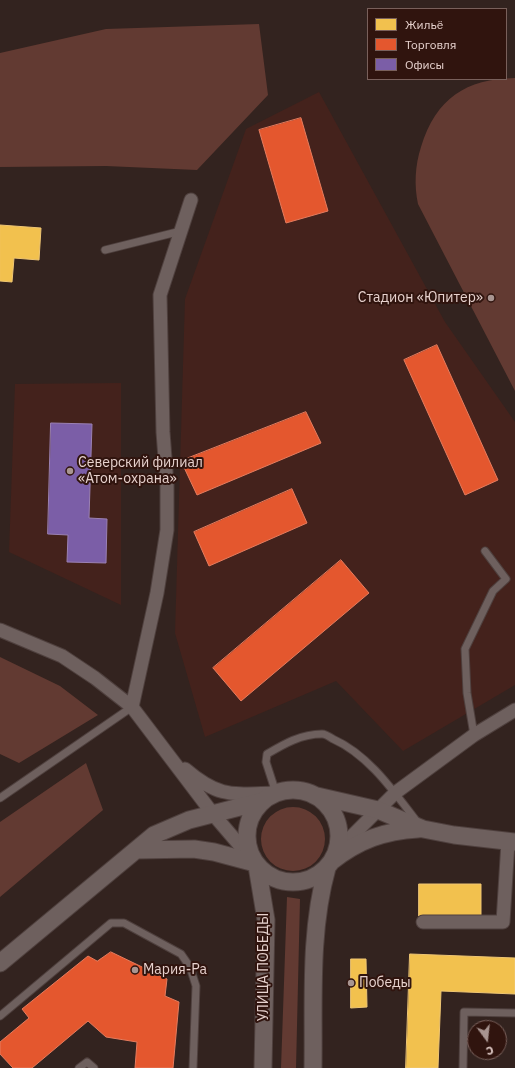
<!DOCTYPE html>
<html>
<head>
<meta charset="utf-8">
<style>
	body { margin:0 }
	#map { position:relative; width:515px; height:1068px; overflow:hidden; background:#33231f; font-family:"IBM Plex Sans",sans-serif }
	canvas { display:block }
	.legend { position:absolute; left:367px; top:8px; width:140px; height:72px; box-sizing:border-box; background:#30140e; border:1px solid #79605b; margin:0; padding:5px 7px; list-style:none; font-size:12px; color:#e7d2ce }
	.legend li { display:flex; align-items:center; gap:8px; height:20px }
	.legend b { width:20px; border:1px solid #79605b }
	.north { position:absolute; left:467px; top:1020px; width:40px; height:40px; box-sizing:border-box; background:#30140e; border:1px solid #79605b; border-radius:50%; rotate:165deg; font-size:11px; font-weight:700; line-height:16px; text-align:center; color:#e7d2ce }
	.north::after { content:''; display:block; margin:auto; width:14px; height:18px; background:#a89591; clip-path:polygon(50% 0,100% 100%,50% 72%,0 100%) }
</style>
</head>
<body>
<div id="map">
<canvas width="515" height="1068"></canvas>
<ul class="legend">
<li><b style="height:11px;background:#f2c14e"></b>Жильё</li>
<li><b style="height:11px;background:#e4572e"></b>Торговля</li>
<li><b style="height:11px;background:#7b5ea7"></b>Офисы</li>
</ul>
<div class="north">С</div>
</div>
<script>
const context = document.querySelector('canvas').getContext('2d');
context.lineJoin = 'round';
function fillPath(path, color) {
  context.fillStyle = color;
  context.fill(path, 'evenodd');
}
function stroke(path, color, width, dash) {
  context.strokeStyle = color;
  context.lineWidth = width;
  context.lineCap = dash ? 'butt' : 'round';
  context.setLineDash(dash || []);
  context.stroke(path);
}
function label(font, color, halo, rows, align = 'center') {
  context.font = font + ' "IBM Plex Sans",sans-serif';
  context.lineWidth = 4;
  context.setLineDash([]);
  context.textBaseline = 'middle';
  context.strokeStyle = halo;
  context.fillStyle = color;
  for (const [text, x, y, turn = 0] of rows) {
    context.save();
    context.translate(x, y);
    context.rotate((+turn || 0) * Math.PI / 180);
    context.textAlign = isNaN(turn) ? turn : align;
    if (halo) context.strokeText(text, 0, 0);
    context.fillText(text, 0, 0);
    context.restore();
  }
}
const built = new Path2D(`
	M319,92L445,322L515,422V685L403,751L336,681L205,737L175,633L185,299L246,129Z
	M121,383V605L9,552L15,384Z`);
const green = new Path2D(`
	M259,24L268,95L197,170L106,166L0,167V53L106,29Z
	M515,78V391L418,204C414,186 415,165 421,147C436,98 466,79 515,78Z
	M0,657L60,686L98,715L19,763L0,754Z
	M86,763L103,810L0,897V822Z
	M261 839a32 32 0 1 1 64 0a32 32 0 1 1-64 0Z
	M287,897L300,899L296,1068H281Z`);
const homes = new Path2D(`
	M0,225L41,228L39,260L14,258L12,282L0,281Z
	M419,884H481V916H419Z
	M410,954L515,958V994L441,991L438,1068H406Z
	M351,959H366L367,1007L351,1008Z`);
const shops = new Path2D(`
	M301,118L328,211L286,223L259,130Z
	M437,345L498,480L465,495L404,360Z
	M306,412L321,443L197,495L181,461Z
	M292,489L307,523L209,566L194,532Z
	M341,560L369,593L241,701L213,668Z
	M111,952L167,979L165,996L179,1002L173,1068H135L137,1042L106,1037L88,1021L32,1068H13L0,1054V1042L29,1018L22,1009L88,956L97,961Z`);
const offices = new Path2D(`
	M51,423L92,424L89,518L107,519L106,563L67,562L68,535L48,534Z`);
const service = new Path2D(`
	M105,250L181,231
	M474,735L467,693L465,649L493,591L506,579L485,551
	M276,793L266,762L267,754C284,744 301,734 322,734C325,734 330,737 333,739C369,755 394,792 418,823
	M0,798L132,707
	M0,1016L111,923H124L181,954L190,967L196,986L193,1068
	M79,1068L87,1062L94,1068
	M463,1068L464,1012L515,1013`);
const minor = new Path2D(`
	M0,630L62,656L95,678L132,707L213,814L255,863
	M132,707L157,593L167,530V485L163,432L160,295L191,200
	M185,769C220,799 233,794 276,793
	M338,850L395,793L474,735L515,710
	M423,922H503L508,842`);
const tertiary = new Path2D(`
	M247 836a46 46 0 1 1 92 0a46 46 0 1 1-92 0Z
	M317,796L378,810L423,829L454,835L515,842
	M137,850L194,849L214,852L255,863
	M332,861C359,840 384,831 418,829
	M257,866L266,920L263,1068
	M0,963L154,835L189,820L263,801
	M313,1068C314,1002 309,932 327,868`);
const markers = [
	[491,298,4,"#a89591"],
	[70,471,4,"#a89591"],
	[135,970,4,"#a89591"],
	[351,983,4,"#a89591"]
];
const poiNames = [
	["Стадион «Юпитер»",483,298,"right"],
	["Северский филиал",78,463],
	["«Атом-охрана»",78,479],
	["Мария-Ра",143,970],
	["Победы",359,983]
];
const streetNames = [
	["УЛИЦА ПОБЕДЫ",264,967,-90]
];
fillPath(built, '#44221c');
fillPath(green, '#623a32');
fillPath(homes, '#f2c14e');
stroke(homes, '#efc674', 1);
fillPath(shops, '#e4572e');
stroke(shops, '#e57c5e', 1);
fillPath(offices, '#7b5ea7');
stroke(offices, '#9b81b3', 1);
stroke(service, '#4f403e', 9);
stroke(minor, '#4f403e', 15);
stroke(tertiary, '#4f403e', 19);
stroke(service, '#6e605e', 7);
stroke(minor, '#6e605e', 13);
stroke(tertiary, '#6e605e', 17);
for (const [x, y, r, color] of markers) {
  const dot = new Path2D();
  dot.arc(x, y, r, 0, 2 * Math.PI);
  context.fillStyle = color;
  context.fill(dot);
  stroke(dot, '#30140e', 1.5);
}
label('14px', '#e7d2ce', '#30140e', poiNames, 'left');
label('14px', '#e7d2ce', '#30140e', streetNames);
</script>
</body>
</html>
